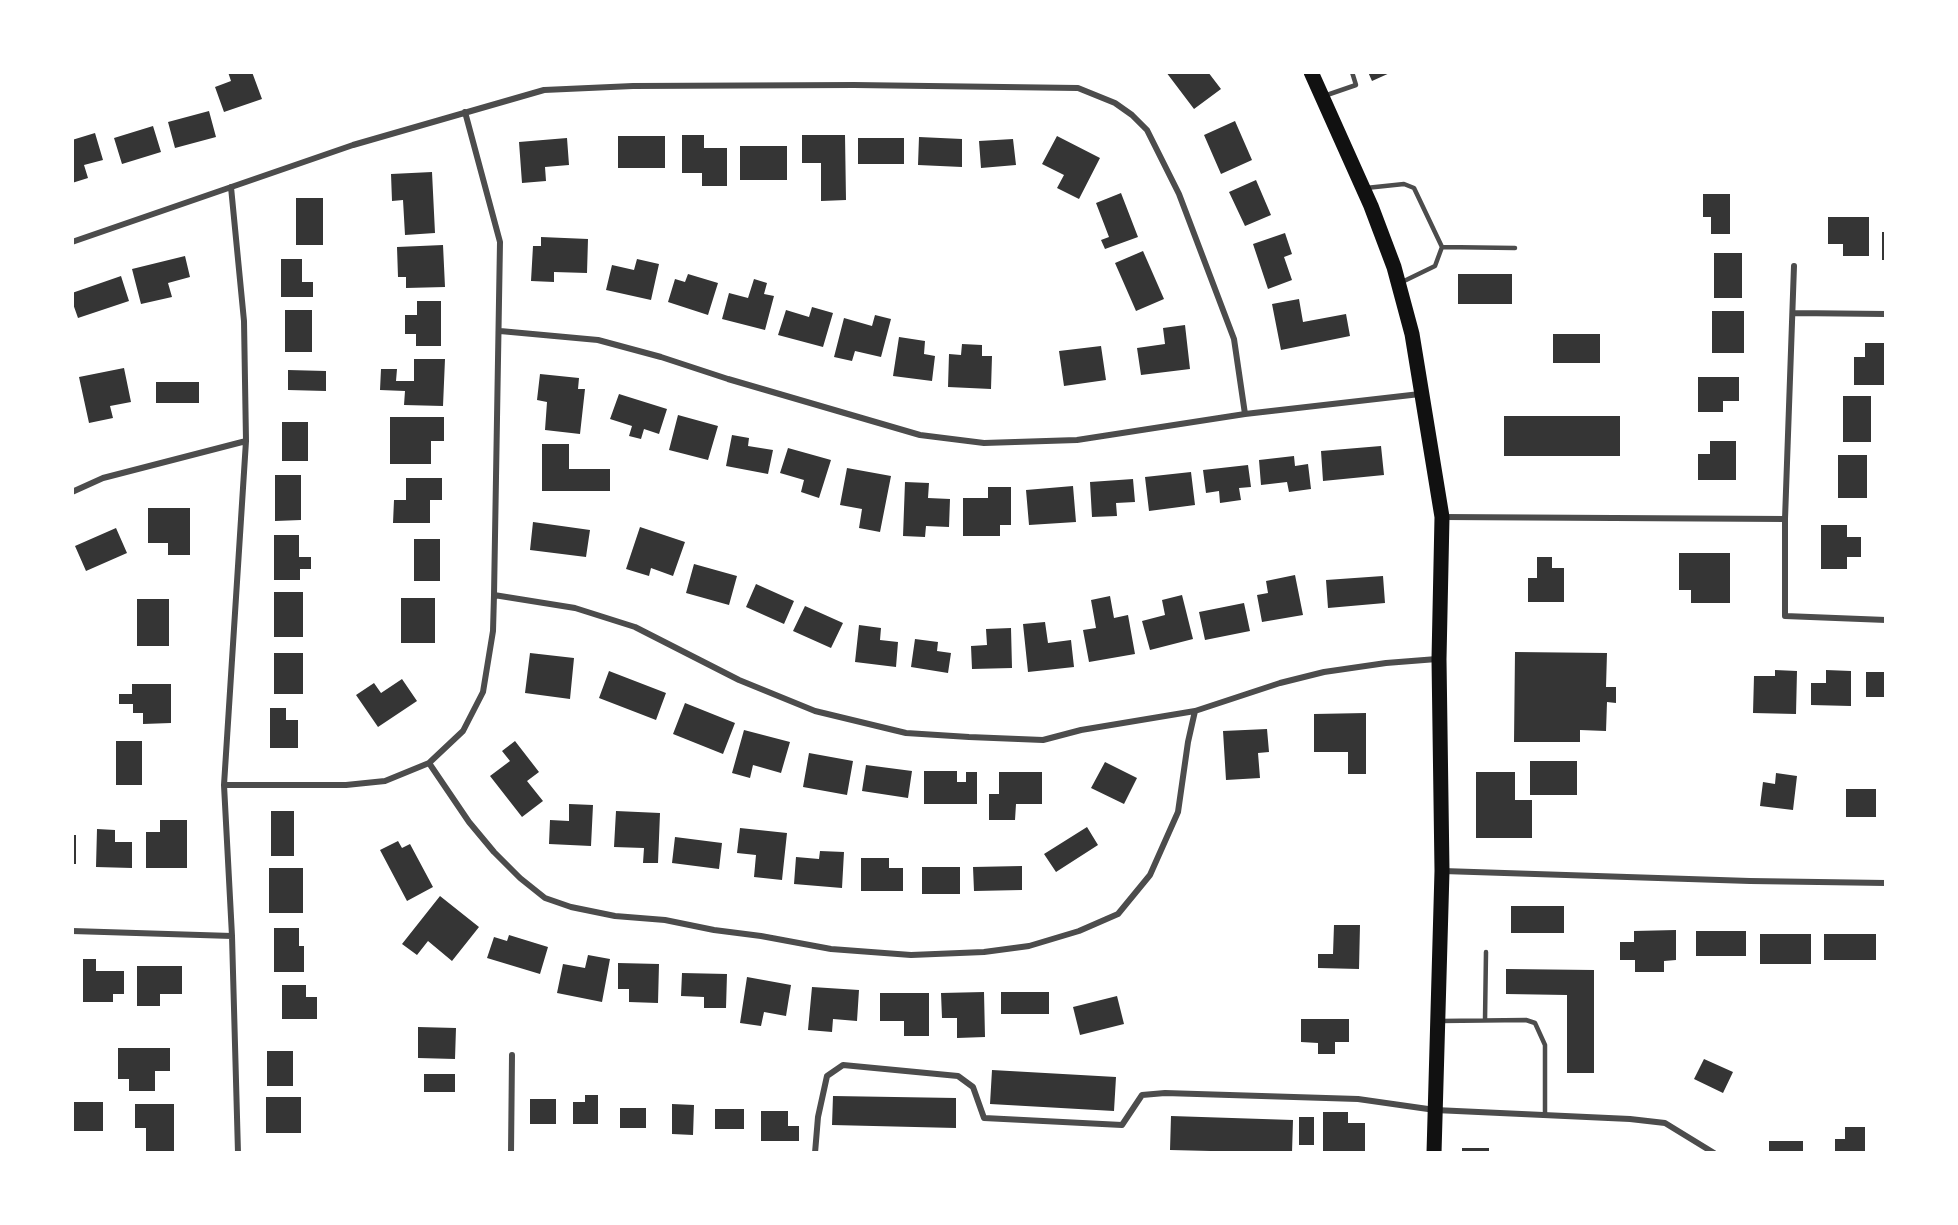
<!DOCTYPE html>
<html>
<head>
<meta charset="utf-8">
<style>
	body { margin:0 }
	#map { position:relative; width:1958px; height:1225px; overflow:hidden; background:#fff; font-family:Cabin,sans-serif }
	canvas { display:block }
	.frame { position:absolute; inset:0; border:74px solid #fff; pointer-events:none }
</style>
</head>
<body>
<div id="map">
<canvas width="1958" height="1225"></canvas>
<div class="frame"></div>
</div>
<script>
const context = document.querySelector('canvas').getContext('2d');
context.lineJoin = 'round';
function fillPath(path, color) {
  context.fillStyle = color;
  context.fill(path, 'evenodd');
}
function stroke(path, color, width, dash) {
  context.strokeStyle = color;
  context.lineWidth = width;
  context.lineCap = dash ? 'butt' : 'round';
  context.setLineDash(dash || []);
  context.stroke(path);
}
const building = new Path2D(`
	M228,72H252L262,99L224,112L215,87L231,81Z
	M1166,72H1208L1221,89L1194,109Z
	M1368,72H1392L1372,81Z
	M209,111L216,137L175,148L168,122Z
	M1235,121L1252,160L1221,174L1204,135Z
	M153,126L161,152L122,164L114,138Z
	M95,133L103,160L84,165L88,178L72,183V140Z
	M682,135H704V148H727V186H702V173H682Z
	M802,135H845L846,200L821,201V163H802Z
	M618,136H665V168H618Z
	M1057,136L1100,158L1079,199L1057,188L1064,175L1042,164Z
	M919,137L962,139V167L918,165Z
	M567,138L569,165L545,167L546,181L522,183L519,142Z
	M858,138H904V164H858Z
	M1013,139L1016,165L981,168L979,141Z
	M740,146H787V180H740Z
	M432,172L435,233L405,235L403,200L392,201L391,174Z
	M1256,180L1271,215L1245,226L1229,192Z
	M1121,193L1138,237L1105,249L1101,240L1109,237L1096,203Z
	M1703,194H1730V234H1711V217H1703Z
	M296,198H323V245H296Z
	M1828,217H1869V256H1843V244H1828Z
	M1882,232H1886V260H1882Z
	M1285,233L1292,254L1284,257L1292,280L1268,289L1253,244Z
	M541,237L588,239L587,273L554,272V282L531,281L533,246H541Z
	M443,245L445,287L406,288V277H398L397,247Z
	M1143,251L1164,299L1136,311L1115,263Z
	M1714,253H1742V298H1714Z
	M185,256L190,277L168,283L172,297L141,304L132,269Z
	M281,259H302V282H313V297H281Z
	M637,259L659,264L651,300L606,290L612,265L634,270Z
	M688,274L718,283L708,315L668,302L675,279L685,282Z
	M1458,274H1512V304H1458Z
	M121,276L129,301L78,318L72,301V293Z
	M754,279L767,283L764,294L774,296L765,330L722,319L729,293L748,298Z
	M1299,299L1303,322L1346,314L1350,336L1281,350L1272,304Z
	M417,301H441V346H416V334H405V315H417Z
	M812,307L833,313L823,347L778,335L786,310L809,317Z
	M285,310H312V352H285Z
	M1712,311H1744V353H1712Z
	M875,315L891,319L881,357L855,351L852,361L834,357L844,318L872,326Z
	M1185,325L1190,369L1141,375L1137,348L1165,344L1163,328Z
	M1553,334H1600V363H1553Z
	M899,337L925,341L924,354L935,356L932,381L893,376Z
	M1865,343H1886L1885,385H1854V357H1865Z
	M962,344L982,345V356H992L991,389L948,387L949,354L961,355Z
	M1101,346L1106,380L1064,386L1059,351Z
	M414,359H445L443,406L404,405L405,391L380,390L381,369H397L396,381H414Z
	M124,368L131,402L110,406L113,418L89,423L79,377Z
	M288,370L326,371V391L288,390Z
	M540,374L579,378L578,389H585L580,434L545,430L547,402L537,400Z
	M1698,377H1739V401H1723V412H1698Z
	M156,382H199V403H156Z
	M619,394L667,409L659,434L644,429L641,439L629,436L632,426L610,419Z
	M1843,396H1871V442H1843Z
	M678,415L718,426L708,460L669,450Z
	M1504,416H1620V456H1504Z
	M390,417H444V441H431V464H390Z
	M282,422H308V461H282Z
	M732,435L749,438L748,446L773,450L768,474L726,466Z
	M1710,441H1736V480H1698V454H1710Z
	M542,444H569V469H610V491H542Z
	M1381,446L1384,475L1323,481L1321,451Z
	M788,448L831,460L819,498L801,492L804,480L780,473Z
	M1838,455H1867V498H1838Z
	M1294,456L1295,466L1308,464L1311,489L1289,492L1287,482L1261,485L1259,460Z
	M1248,465L1251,487L1239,488L1241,500L1220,503L1219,491L1206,493L1203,470Z
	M847,468L891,476L880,532L859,528L862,509L840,505Z
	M1191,472L1195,505L1149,511L1145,477Z
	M275,475H301V520L275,521Z
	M406,478H442V500H430V523H393L394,500H406Z
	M1133,479L1135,502L1116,503L1117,516L1092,517L1090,482Z
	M905,482L929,483L928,498L950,499L949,527L926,526L925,537L903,536Z
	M1073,486L1076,522L1029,525L1026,490Z
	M988,487H1011V525H1000V536H963V498H988Z
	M148,508H190V555H168V543H148Z
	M533,522L590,530L586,557L530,550Z
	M1821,525H1847V537H1861V557H1847V569H1821Z
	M640,527L685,542L673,576L651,568L649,576L626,569Z
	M116,528L127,553L86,571L75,546Z
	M274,535H299V557H311V569H300V580H274Z
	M414,539H440V581H414Z
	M1679,553H1730V603H1691V590H1679Z
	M1537,557H1552V568H1564V602H1528V578H1537Z
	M694,564L737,576L729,605L686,593Z
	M1295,575L1303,615L1262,622L1257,595L1268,593L1266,581Z
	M1383,576L1385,603L1328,608L1326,580Z
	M756,584L794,601L784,624L746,607Z
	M274,592H303V637H274Z
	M1182,595L1193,639L1150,650L1142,621L1165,615L1162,600Z
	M1110,596L1114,618L1128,615L1135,654L1089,662L1083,630L1096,628L1091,600Z
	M401,598H435V643H401Z
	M137,599H169V646H137Z
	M1244,603L1250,631L1205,640L1199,612Z
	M805,606L843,623L831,648L793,631Z
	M1045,622L1048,643L1071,640L1074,667L1028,672L1023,624Z
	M859,625L881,628L880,640L898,642L896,667L855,662Z
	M1011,628L1012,668L972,669L971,646L987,645L986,629Z
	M915,639L938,642L937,651L951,653L948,673L911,667Z
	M1515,652L1607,653L1606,687H1616V703L1607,702L1606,731L1580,730V742H1514Z
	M274,653H303V694H274Z
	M530,653L574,658L570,699L525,693Z
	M1775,670L1797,671L1796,714L1753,713L1754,676H1775Z
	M1826,670L1851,671V706L1811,705V683H1826Z
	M609,671L666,693L656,720L599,698Z
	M1866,672H1886V697H1866Z
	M402,679L417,701L378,727L356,695L374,683L381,693Z
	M132,684H171V723L143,724V713H133V704H119V694H132Z
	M685,703L735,723L723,754L673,734Z
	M270,708H286V720H298V748H270Z
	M1366,713V774H1348V752H1314V714Z
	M1267,729L1269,752L1258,753L1260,778L1226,780L1223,731Z
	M744,730L790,742L781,773L753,765L750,778L732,773Z
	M116,741H142V785H116Z
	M515,741L539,772L527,781L543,801L522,817L490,776L510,761L502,751Z
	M809,753L853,761L847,795L803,787Z
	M1530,761H1577V795H1530Z
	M1105,762L1137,778L1124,804L1091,788Z
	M866,765L912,771L908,798L862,791Z
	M924,771H957V782H966V772H977V804H924Z
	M999,772H1042V804H1016L1015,820H989V794H999Z
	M1476,772H1515V800H1532V838H1476Z
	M1776,773L1797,776L1793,810L1760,806L1763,782L1775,784Z
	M1846,789H1876V817H1846Z
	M569,804L593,805L591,846L549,844L550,820L569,821Z
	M271,811H294V856H271Z
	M616,811L660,813L658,863H643L644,848L614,847Z
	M160,820H187V868H146V832H160Z
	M1087,827L1098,845L1056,872L1044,854Z
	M740,828L787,833L782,880L754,877L756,855L737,853Z
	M97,829L115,830V842H132V868L96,867Z
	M72,835H76V864H72Z
	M675,837L722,843L719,869L672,863Z
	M398,841L402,848L410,844L433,887L407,901L380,850Z
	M820,851L844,852L842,888L794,884L796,857L819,859Z
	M861,858H889V868H903V891H861Z
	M1022,866V890L974,891L973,867Z
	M922,867H960V894H922Z
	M269,868H303V913H269Z
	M440,896L479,927L452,961L428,941L417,955L402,944Z
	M1511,906H1564V933H1511Z
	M1334,925H1360L1359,969L1318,968V954H1333Z
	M274,928H299V946H304V972H274Z
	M1676,930V960L1664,961V972H1635V960H1620V942H1634V931Z
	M1696,931H1746V956H1696Z
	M1760,934H1811V964H1760Z
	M1824,934H1876V960H1824Z
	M509,935L548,947L540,974L487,958L494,937L507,941Z
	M588,955L610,959L602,1002L557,993L563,964L585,968Z
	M83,959H96V971H124V994H113V1002H83Z
	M618,963L659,964L658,1003L629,1002V989H618Z
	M137,966H182V994H160V1006H137Z
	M1506,969L1594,970V1073H1567V995L1506,994Z
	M682,973L727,974L726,1008H704V997L681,996Z
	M747,977L791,985L786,1016L764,1012L761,1026L740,1023Z
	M282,985H306V997H317V1019H282Z
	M812,987L859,990L857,1021L833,1019L832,1032L808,1030Z
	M984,992L985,1037L957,1038V1018H942L941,993Z
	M1001,992H1049V1014H1001Z
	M880,993H929V1036H904V1021H880Z
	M1117,996L1124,1024L1080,1035L1073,1007Z
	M1301,1019H1349V1042H1335V1054H1318V1043L1301,1042Z
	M418,1027L456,1028L455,1059L418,1058Z
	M118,1048H170V1071H155V1091H129V1079H118Z
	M267,1051H293V1086H267Z
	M1704,1059L1733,1072L1723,1093L1694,1079Z
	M992,1070L1116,1077L1114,1111L990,1104Z
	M424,1074H455V1092H424Z
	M585,1095H598V1124H573V1102H585Z
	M833,1096L956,1098V1128L832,1125Z
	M266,1097H301V1133H266Z
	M530,1099H556V1124H530Z
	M72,1102H103V1131H72Z
	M135,1104H174V1152H146V1128H135Z
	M672,1104L694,1105L693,1135L672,1134Z
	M620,1108H646V1128H620Z
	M715,1109H744V1129H715Z
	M761,1111H788V1126H799V1141H761Z
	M1323,1112H1348V1123H1365V1153H1323Z
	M1171,1116L1293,1120L1292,1153L1170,1150Z
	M1299,1117H1314V1145H1299Z
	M1845,1127H1865V1153H1835V1139H1845Z
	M1769,1141H1803V1153H1769Z
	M1462,1148H1489V1153H1462Z`);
const service = new Path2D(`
	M1324,96L1356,85L1352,72
	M1366,188L1404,184L1414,188L1442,247L1435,266L1402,282
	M1442,247L1515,248
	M1485,1020L1486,952
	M1440,1021L1526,1020L1535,1023L1545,1045V1115`);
const minor = new Path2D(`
	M231,187L244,321L246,441L224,785L232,936L238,1153
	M72,242L353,145L544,90L633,86L854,85L1078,88L1115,103L1132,115L1147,130L1179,194L1234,339L1245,414
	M1794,266L1785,519V616L1886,620
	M1793,313L1886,314
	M500,331L598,340L661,357L728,379L920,435L984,443L1077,440L1245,414L1420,394
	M72,492L103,478L246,441
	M1443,517L1785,519
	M494,595L575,608L635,627L739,680L815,711L906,733L969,737L1043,740L1081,730L1195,711L1280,683L1324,672L1386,663L1437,659
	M429,763L469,822L494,852L520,878L545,898L571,907L615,916L665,920L714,930L761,936L831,949L911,955L984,952L1029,946L1079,931L1118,914L1150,875L1178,812L1188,742L1195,711
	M224,785H346L385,781L429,763L463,731L483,692L493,631L494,595L500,242L465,112
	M1443,871L1750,881L1886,883
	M72,931L232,936
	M511,1153L512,1055
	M815,1153L818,1117L827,1076L843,1065L958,1076L973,1087L984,1118L1122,1125L1142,1095L1165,1093L1358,1099L1435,1110L1630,1119L1665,1123L1714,1153`);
const primary = new Path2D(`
	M1311,72L1371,206L1394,267L1412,334L1442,517L1439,659L1442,871L1434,1153`);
fillPath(building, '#353535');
stroke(service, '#4c4c4c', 4.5);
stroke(minor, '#4c4c4c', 6);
stroke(primary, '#111', 15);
</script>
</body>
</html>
